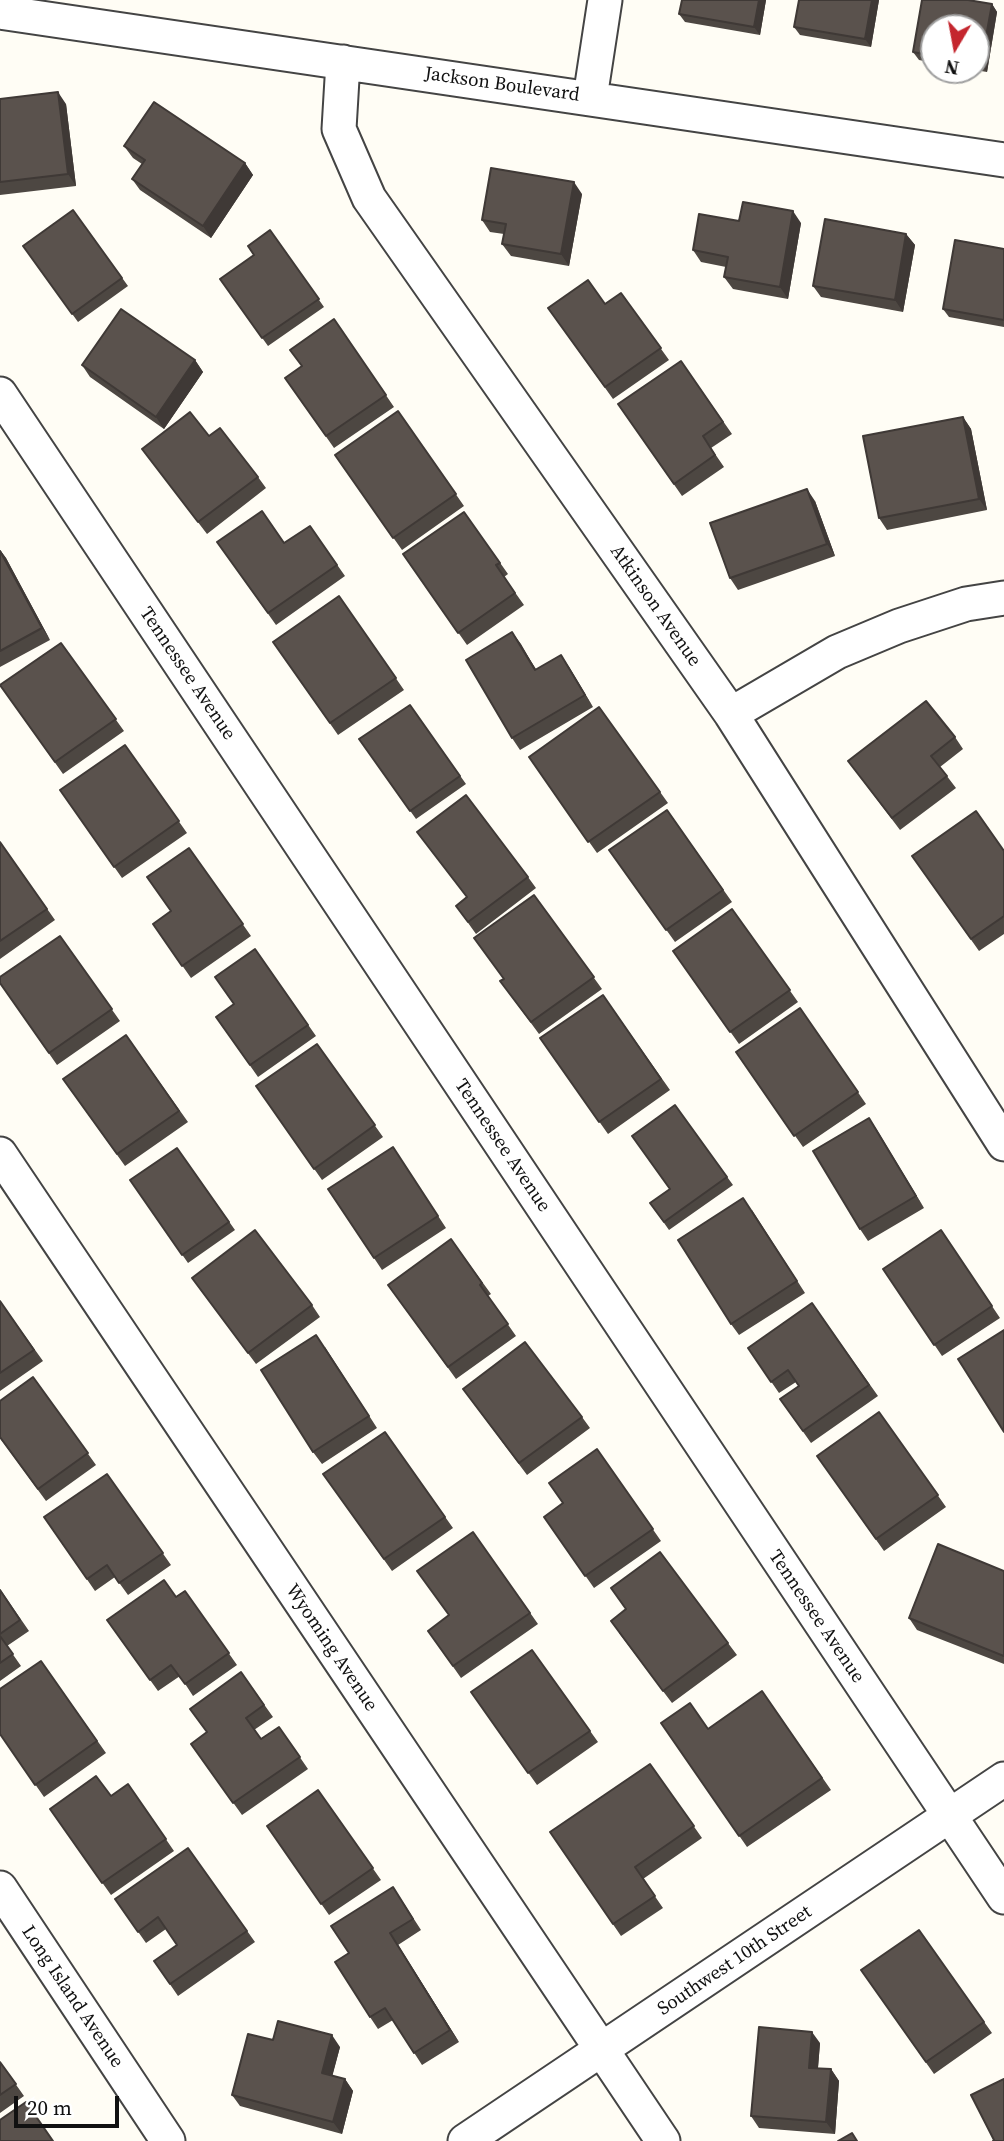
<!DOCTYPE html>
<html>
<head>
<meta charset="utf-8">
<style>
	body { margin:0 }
	#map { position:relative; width:1004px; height:2141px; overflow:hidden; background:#fffdf5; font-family:"Source Serif 4",serif }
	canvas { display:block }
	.north { position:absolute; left:920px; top:14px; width:70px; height:70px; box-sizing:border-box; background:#fff; border:2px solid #a0a0a0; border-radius:50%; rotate:190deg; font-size:19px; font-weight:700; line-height:28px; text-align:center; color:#111 }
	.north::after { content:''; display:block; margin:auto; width:24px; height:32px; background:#c4262e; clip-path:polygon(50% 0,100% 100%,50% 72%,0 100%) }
	.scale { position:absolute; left:14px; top:2096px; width:105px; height:32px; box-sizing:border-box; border:4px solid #111; border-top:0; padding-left:9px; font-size:21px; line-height:24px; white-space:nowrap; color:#111; -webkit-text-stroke:5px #fff; paint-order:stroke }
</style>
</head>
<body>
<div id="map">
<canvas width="1004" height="2141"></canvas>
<div class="north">N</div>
<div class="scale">20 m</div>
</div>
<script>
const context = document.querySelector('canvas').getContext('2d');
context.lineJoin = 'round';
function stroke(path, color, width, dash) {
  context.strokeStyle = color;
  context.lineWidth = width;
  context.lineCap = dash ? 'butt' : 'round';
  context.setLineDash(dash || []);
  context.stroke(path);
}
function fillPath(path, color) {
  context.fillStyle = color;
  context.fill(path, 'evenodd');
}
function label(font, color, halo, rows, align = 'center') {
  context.font = font + ' "Source Serif 4",serif';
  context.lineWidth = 7;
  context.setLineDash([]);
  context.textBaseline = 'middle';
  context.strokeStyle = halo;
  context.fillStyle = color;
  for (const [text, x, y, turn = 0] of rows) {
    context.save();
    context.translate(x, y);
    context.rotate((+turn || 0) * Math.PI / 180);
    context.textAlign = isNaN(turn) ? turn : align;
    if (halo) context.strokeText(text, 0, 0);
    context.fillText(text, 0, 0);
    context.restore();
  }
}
const minor = new Path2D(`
	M0,12L1004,160
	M343,62L339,129L369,198L731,714L1004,1144
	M590,98L605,0
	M0,394L1004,1897
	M731,714L837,652L899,626L966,604L1004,598
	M0,1154L663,2141
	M0,1888L168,2141
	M465,2141L1004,1779`);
const wall = new Path2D(`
	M766,0L760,35L685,22L679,14Z
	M879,0L871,47L800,35L794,27Z
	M922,0H968L992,4L997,12L987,72L975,70L976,28H934V63L919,60L913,52Z
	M0,99L66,104L76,186L0,195Z
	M124,146L245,163L253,175L211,238L140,190L132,179L142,164L133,158Z
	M582,194L569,266L511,256L502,244L504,234L490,232L482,220Z
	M73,210L128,286L78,322L23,246Z
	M739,221L801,223L788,299L733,289L724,277L726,267L701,262L693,250Z
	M270,230L324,307L268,346L220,279L254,255Z
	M906,234L915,245L903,312L821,297L813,286Z
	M1004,249V327L949,317L943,309Z
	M621,293L669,360L613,399L548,308L605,304Z
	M334,319L394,407L334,448L285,378L302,366Z
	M195,360L203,372L164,429L90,377L82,365Z
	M681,361L732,434L711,448L724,467L682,496L618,404Z
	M398,411L464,506L402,550L335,455Z
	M963,417L971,429L987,510L887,530L879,518Z
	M209,436L258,477L266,488L207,534L142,449Z
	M815,501L835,556L738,590L730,578Z
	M464,512L508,574L504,577L524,605L467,645L403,554Z
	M310,526L345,576L276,625L217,542L284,543Z
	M0,550L6,558L50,640L0,667Z
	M339,596L404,690L338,735L273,642Z
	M512,632L536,669L569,667L593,707L520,750L512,738Z
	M61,643L124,731L63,774L0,685Z
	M410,705L466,784L416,819L359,739Z
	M599,707L668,803L597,853L529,757Z
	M955,737L963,749L940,767L956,788L900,830L848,761Z
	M125,745L187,833L122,878L60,790Z
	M667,810L732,902L675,942L609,850Z
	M0,842L55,920L0,959Z
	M189,848L251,936L191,978L153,924L171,911Z
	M1004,851V934L979,951L912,856Z
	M528,877L536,888L476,934L456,906L466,897Z
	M534,895L602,989L539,1034L500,981L503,979Z
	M732,909L798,1002L739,1044L673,951Z
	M60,936L120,1021L57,1065L0,983Z
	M255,949L316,1036L258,1077L216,1017L234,1004Z
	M603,995L670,1090L608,1134L540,1038Z
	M800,1008L866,1104L803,1147L736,1052Z
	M126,1035L188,1122L125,1166L63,1079Z
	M317,1044L383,1137L322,1180L256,1086Z
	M675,1105L733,1185L669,1230L650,1203L670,1189Z
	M869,1118L924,1208L868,1241L860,1229Z
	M393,1147L446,1228L382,1270L374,1258Z
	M177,1148L235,1230L188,1263L130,1180Z
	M752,1210L805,1293L739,1335L731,1324Z
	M941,1230L1000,1318L942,1356L883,1269Z
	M451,1239L491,1294L488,1296L516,1336L456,1379L388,1285Z
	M200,1289L312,1305L320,1317L256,1364Z
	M0,1301L43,1361L0,1391Z
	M812,1303L878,1396L811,1443L780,1399L799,1386L796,1382L779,1393L748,1348Z
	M325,1347L377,1428L322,1464L313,1452Z
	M33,1377L96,1465L46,1501L0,1438Z
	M471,1400L582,1417L590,1428L527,1475Z
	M879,1412L946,1507L884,1551L817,1456Z
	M385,1432L453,1528L392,1571L323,1474Z
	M597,1449L661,1541L594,1588L544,1517L563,1503Z
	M107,1474L171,1565L128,1595L115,1577L95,1591L44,1517Z
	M473,1532L538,1624L461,1678L428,1631L449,1615Z
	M1004,1571V1664L917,1630L909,1618Z
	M0,1589L29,1631L7,1646L21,1666L0,1681Z
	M185,1591L237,1665L193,1696L180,1676L158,1691L107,1620L176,1597Z
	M619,1633L728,1643L737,1655L672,1703Z
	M532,1650L598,1742L537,1785L471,1692Z
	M41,1661L106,1753L44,1797L0,1734Z
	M241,1672L273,1717L254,1730L261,1739L279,1727L308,1769L242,1815L191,1744L207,1732Z
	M762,1691L831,1790L747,1847L661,1723L708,1729Z
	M650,1764L702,1838L643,1879L663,1908L621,1936L550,1832Z
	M128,1784L174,1851L111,1895L50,1809L111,1796Z
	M318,1790L381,1880L329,1915L267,1826Z
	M188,1848L255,1942L178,1996L154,1961L177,1945L166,1929L146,1943L115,1899Z
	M401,1899L421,1930L398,1945L459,2042L422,2065L393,2020L378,2029L370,2017L349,1953Z
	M919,1930L992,2033L934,2074L861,1970Z
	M273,2040L340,2047L332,2076L345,2079L353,2091L342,2134L240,2106L232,2095Z
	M820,2043L818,2068L831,2069L839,2081L835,2134L759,2128L751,2116Z
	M0,2062L24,2096L0,2113Z`);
const shadedWall = new Path2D(`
	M759,0H766L760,35L754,27Z
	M872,0H879L871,47L865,39Z
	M992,4L997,12L987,72L981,64Z
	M58,92L66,104L76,186L68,174Z
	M245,163L253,175L211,238L203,226Z
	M574,182L582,194L569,266L561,254Z
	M793,211L801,223L788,299L780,287Z
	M906,234L915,245L903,312L895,300Z
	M195,360L203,372L164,429L156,417Z
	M963,417L971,429L987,510L979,499Z
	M807,489L815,501L835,556L827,544Z
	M0,550L6,558L50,640L42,628Z
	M512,632L521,644L543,682L535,670Z
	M561,655L569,667L593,707L585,695Z
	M869,1118L877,1130L924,1208L916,1196Z
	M390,1933L398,1945L459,2042L450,2030Z
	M812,2032L820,2043L817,2079L809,2068Z
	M332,2035L340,2047L330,2085L322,2073Z
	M831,2069L839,2081L835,2134L826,2122Z
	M345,2079L353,2091L342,2134L333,2122Z`);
const building = new Path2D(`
	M682,0H759L754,27L679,14Z
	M799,0H872L865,39L794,27Z
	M922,0H968L992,4L981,64L976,63V28H934V56L913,52Z
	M58,92L68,174L0,182V99Z
	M154,102L245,163L203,226L132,179L145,160L124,146Z
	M491,168L574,182L561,254L502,244L506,224L482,220Z
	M743,202L793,211L780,287L724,277L728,257L693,250L699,214L739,221Z
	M73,210L122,278L72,314L23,246Z
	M825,219L906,234L895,300L813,286Z
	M270,230L319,299L262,338L220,279L254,255L248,246Z
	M955,240L1004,249V320L943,309Z
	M588,280L605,304L621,293L661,348L605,387L548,308Z
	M121,309L195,360L156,417L82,365Z
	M334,319L386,395L326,436L285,378L302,366L290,350Z
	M681,361L723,422L703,436L715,455L674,484L618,404Z
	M398,411L456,494L393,538L335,455Z
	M190,412L209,436L220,428L258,477L198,522L142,449Z
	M963,417L979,499L879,518L863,436Z
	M807,489L827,544L730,578L710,523Z
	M262,511L284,543L310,526L337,565L268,613L217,542Z
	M464,512L500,563L496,565L515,593L458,633L403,554Z
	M0,551L42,628L0,651Z
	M339,596L396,678L330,723L273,642Z
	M512,632L535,670L561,655L585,695L512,738L466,660Z
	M61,643L116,719L55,762L0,685Z
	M926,701L955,737L931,756L947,776L892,818L848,761Z
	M410,705L460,776L410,811L359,739Z
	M599,707L660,792L588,842L529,757Z
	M125,745L179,821L114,867L60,790Z
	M466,795L528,877L468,922L456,906L467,897L417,832Z
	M667,810L723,890L666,930L609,850Z
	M976,811L1004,851V916L971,939L912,856Z
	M0,842L47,909L0,941Z
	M189,848L243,924L182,966L153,924L171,911L147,877Z
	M534,895L594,977L531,1022L500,981L504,979L474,938Z
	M732,909L790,990L730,1032L673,951Z
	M60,936L112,1009L49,1053L0,983V977Z
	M255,949L308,1025L250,1065L216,1017L234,1004L215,977Z
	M603,995L661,1079L599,1122L540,1038Z
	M800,1008L858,1092L794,1136L736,1052Z
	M126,1035L179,1111L117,1154L63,1079Z
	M317,1044L375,1125L314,1169L256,1086Z
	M675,1105L727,1177L664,1222L650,1203L670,1189L632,1136Z
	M869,1118L916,1196L860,1229L813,1151Z
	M393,1147L438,1216L374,1258L328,1189Z
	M177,1148L229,1222L182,1255L130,1180Z
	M743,1198L797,1281L731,1324L678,1240Z
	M255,1230L312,1305L248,1353L192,1278Z
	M941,1230L992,1306L934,1345L883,1269Z
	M451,1239L482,1283L480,1285L508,1324L448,1367L388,1285Z
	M0,1301L34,1350L0,1373Z
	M812,1303L869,1385L803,1431L780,1399L799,1386L788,1370L771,1382L748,1348Z
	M1004,1330V1432L958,1359Z
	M316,1335L369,1416L313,1452L261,1370Z
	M525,1342L582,1417L519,1463L463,1389Z
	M33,1377L88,1453L38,1489L0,1437V1401Z
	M879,1412L938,1495L876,1539L817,1456Z
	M385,1432L445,1517L384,1559L323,1474Z
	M597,1449L653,1529L585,1576L544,1517L563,1503L549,1483Z
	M107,1474L163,1553L119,1583L107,1565L87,1579L44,1517Z
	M473,1532L530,1613L453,1666L428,1631L449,1615L417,1571Z
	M938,1544L1004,1571V1656L909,1618Z
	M660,1552L728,1643L663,1691L611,1621L626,1609L611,1588Z
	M164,1580L176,1597L185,1591L229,1653L185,1684L171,1665L150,1680L107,1620Z
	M0,1590L20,1620L0,1634Z
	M0,1636L13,1654L0,1663Z
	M532,1650L590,1731L528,1773L471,1692Z
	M41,1661L97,1741L35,1785L0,1734V1689Z
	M241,1672L264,1705L246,1718L261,1739L279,1727L300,1757L233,1803L191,1744L207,1732L190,1709Z
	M762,1691L822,1778L739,1836L661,1723L690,1703L708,1729Z
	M650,1764L694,1826L635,1867L655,1896L613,1924L550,1832Z
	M96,1776L111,1796L128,1784L166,1839L102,1883L50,1809Z
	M318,1790L373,1868L321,1904L267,1826Z
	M188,1848L247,1931L170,1984L154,1961L177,1945L158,1917L138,1932L115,1899Z
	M393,1887L413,1919L390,1933L450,2030L414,2053L385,2008L370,2017L335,1962L349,1953L331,1926Z
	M919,1930L984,2022L926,2062L861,1970Z
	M278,2021L332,2035L322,2073L345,2079L333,2122L232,2095L248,2034L273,2040Z
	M759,2027L812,2032L809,2068L831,2069L826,2122L751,2116Z
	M0,2062L16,2084L0,2095Z
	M1004,2079V2141H993L994,2140L971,2095Z
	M26,2102L53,2141H0V2120Z
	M852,2133L857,2141H838Z`);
const streetNames = [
	["Jackson Boulevard",502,85,8],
	["Atkinson Avenue",655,606,55],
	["Tennessee Avenue",187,674,56],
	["Tennessee Avenue",502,1146,56],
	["Tennessee Avenue",816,1617,56],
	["Wyoming Avenue",331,1648,56],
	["Southwest 10th Street",735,1961,-34],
	["Long Island Avenue",72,1997,56]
];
stroke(minor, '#444', 37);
stroke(minor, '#fff', 33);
fillPath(wall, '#4d4742');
fillPath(shadedWall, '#3f3936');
fillPath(building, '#5a524d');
stroke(building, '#3f3936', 2);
label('19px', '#111', '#fff', streetNames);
</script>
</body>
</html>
